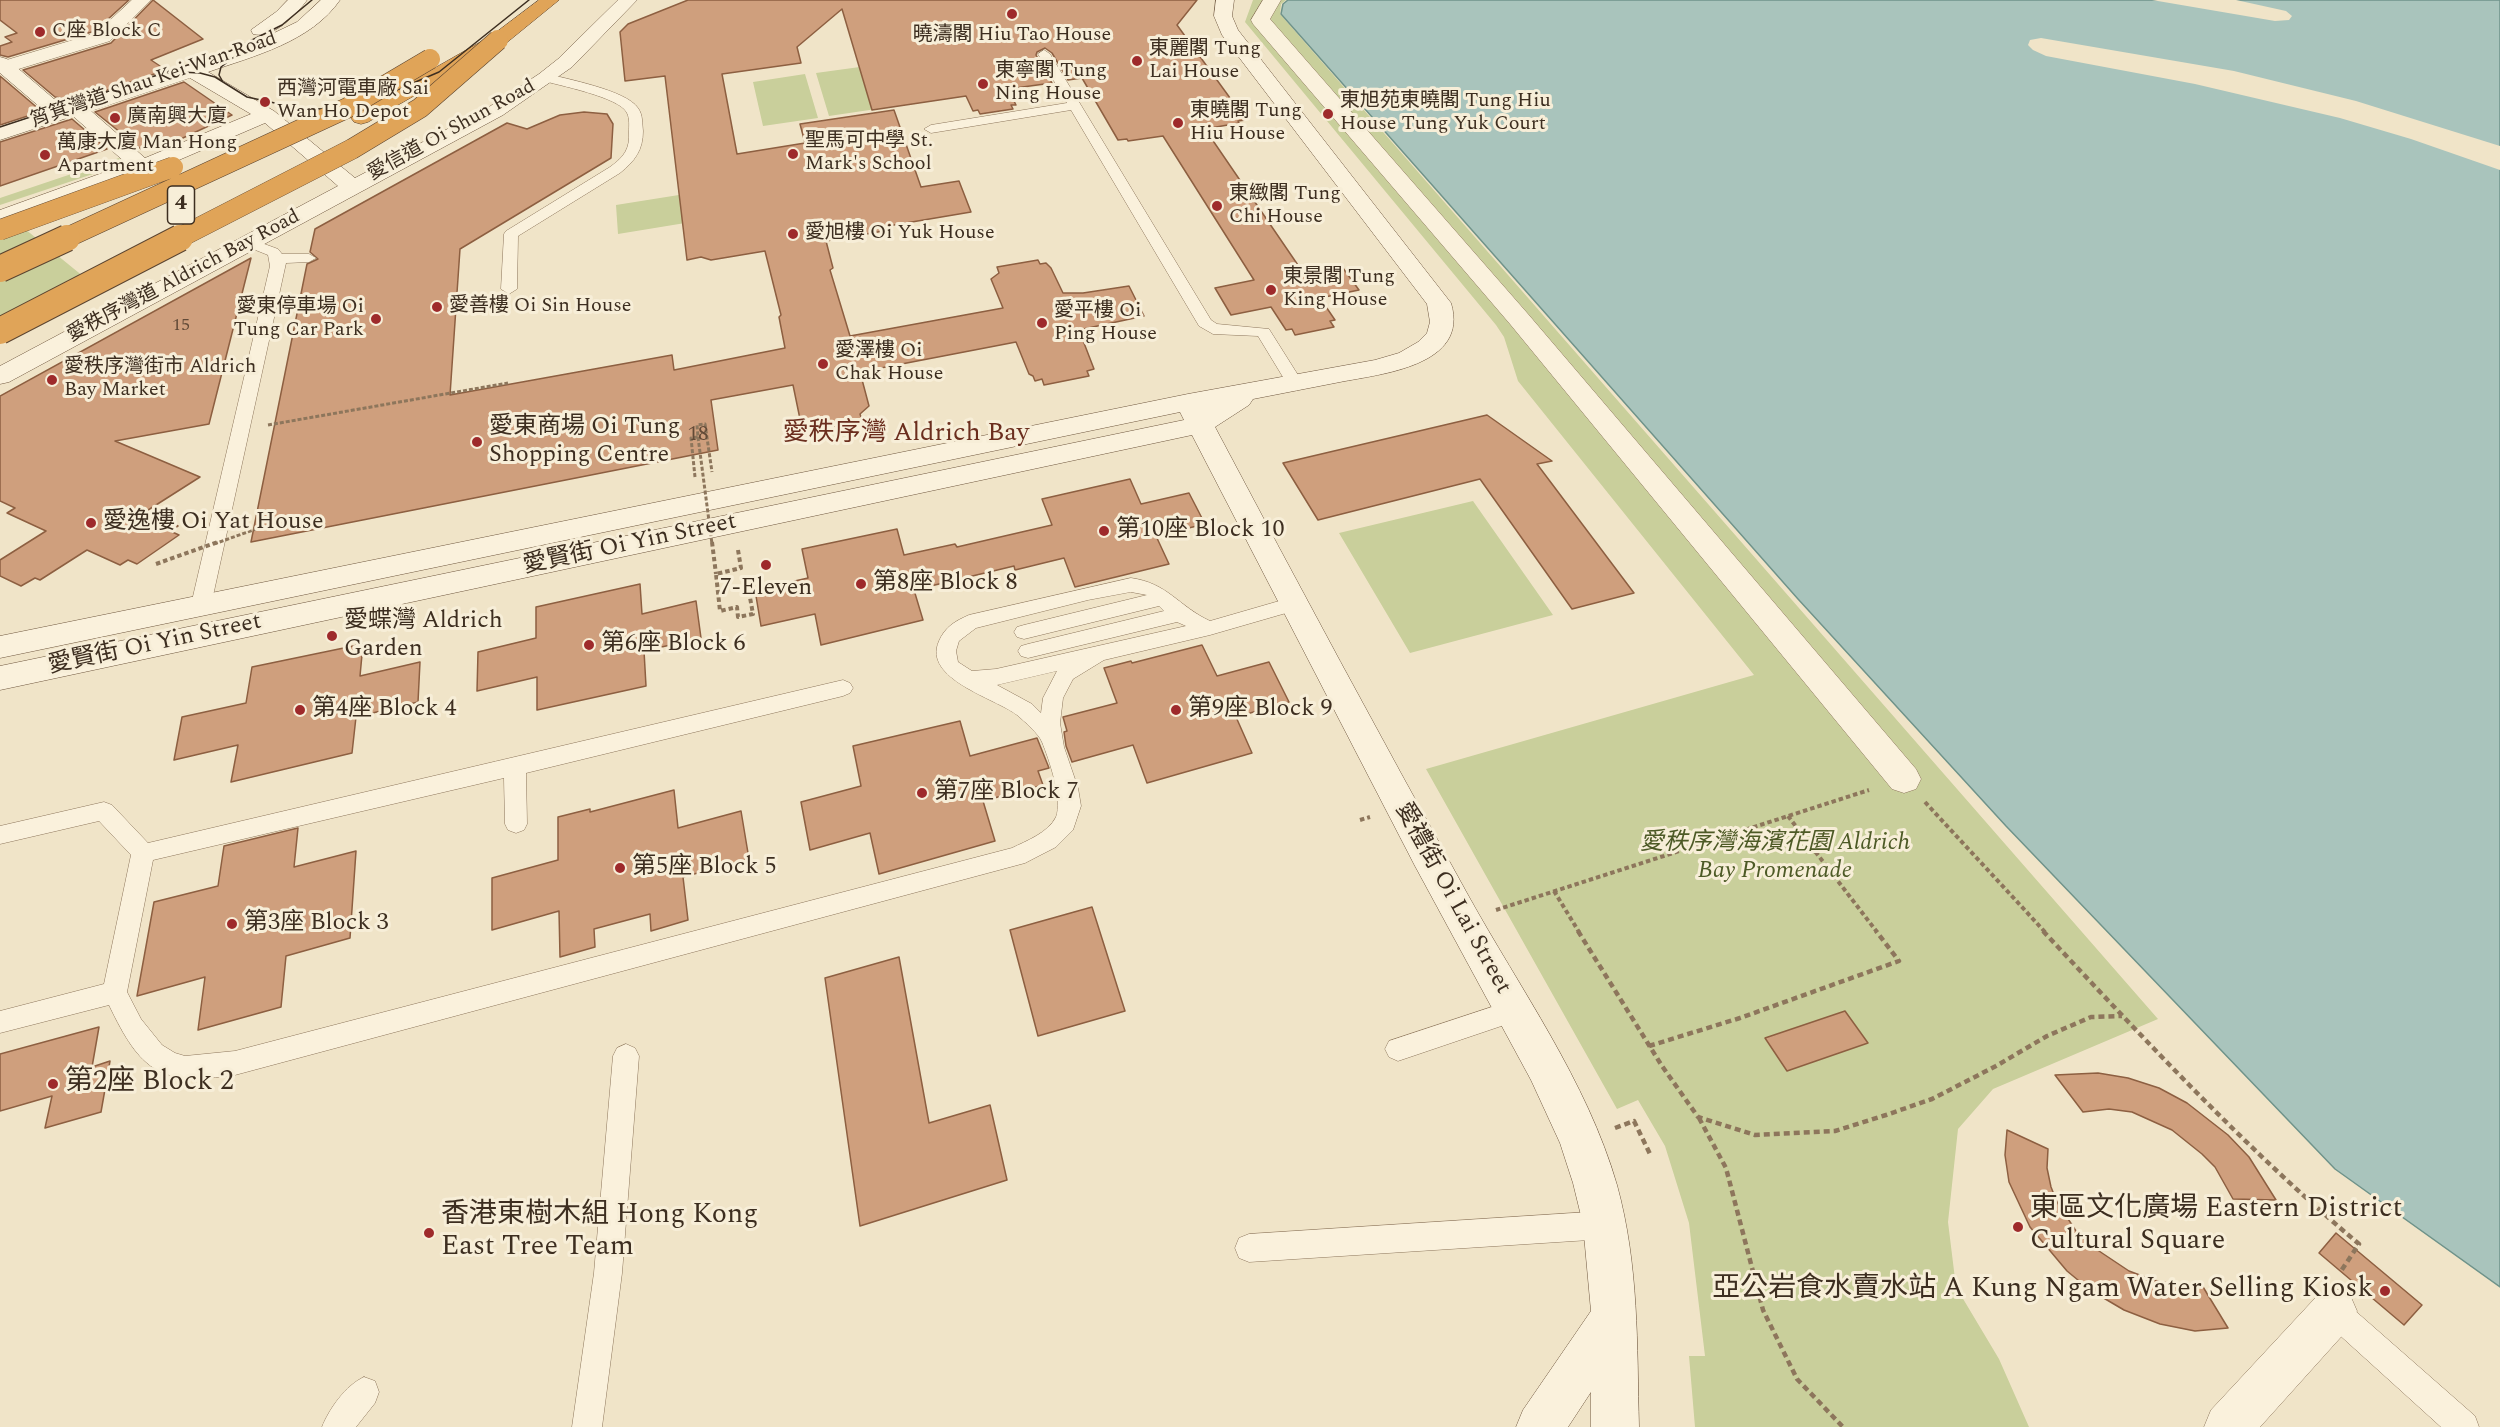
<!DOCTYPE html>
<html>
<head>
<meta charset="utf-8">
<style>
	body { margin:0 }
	canvas { display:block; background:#f0e4c8 }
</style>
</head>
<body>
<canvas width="2500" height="1427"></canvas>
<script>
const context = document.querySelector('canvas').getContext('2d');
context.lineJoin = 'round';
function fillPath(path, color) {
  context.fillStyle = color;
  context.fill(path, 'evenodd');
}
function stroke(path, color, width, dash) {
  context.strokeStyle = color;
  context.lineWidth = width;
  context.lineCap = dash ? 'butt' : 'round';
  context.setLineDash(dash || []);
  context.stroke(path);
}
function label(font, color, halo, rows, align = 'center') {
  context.font = font + ' Spectral,"Noto Sans TC",serif';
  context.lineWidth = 6;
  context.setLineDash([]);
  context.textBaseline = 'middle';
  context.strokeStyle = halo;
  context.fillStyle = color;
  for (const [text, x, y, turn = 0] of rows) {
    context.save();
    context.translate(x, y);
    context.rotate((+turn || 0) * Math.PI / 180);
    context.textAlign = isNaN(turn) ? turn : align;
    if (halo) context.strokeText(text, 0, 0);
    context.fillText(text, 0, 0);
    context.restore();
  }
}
const green = new Path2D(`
	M1253,0H1286L1281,4L1280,14L2158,1019L1993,1089L1958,1129L1948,1222L1956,1287L1999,1359L2029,1427H1695L1689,1356H1705L1689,1223L1665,1146L1638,1100L1617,1109L1426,769L1754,675L1518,381L1504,337L1496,325L1245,22Z
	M867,66L883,108L829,116L816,73Z
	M805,74L818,118L763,126L753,82Z
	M119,158L126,163L0,205V198Z
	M729,187L734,215L618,234L616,205Z
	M25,229L84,277L0,318V238Z
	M1473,501L1553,615L1410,653L1339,533Z`);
const water = new Path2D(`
	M1288,0H2500V1287L2335,1169L2006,826L1798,599L1281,14L1283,4Z`);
const pier = new Path2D(`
	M2152,0H2236L2286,11L2292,16L2289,20L2275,21Z
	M2041,38L2234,71L2356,101L2500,146V170L2411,139L2340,118L2195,84L2046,56L2033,50L2028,45L2030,40Z`);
const building = new Path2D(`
	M0,0H129L95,31L8,57L0,55V46L12,42L5,37L17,33L0,20Z
	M153,0L203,39L151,60L166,70L75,101L55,97L23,70L111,43Z
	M688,0H1197L1177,25L1246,120L1238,121L1239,123L1205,129L1302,271L1340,264L1359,290L1320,298L1335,320L1330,321L1334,327L1295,335L1292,329L1286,330L1271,307L1231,315L1215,288L1254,280L1163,136L1128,141L1127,139L1118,140L1082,78L1068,80L1052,53L1045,48L1037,52L1036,55L1052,83L1008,89L1016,105H1011L1013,109L980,114L978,110L973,111L966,96L872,110L842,9L797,47L801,63L722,74L737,154L805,143L800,124L894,110L921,187L959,181L971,212L888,226L889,230L826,241L833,268L830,270L850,336L1003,308L991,279L999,273L997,267L1038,260L1040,264L1046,263L1051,268L1063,293H1083L1129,286L1144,316L1079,330L1094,369L1087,371L1089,376L1044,385L1042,379L1035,381L1033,376L1029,374L1016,342L860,372L869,406L860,414L862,421L813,430L812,424L800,419L793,385L711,400L718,450L251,542L307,264L318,259L310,252L315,229L507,123L527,129L560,115L584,112L607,114L613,124L611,158L460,249L450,395L672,355L674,370L785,348L779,317L781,315L765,251L711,260L701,257L687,260L665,76L625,81L620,32L628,24Z
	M0,76L40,110L43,111L0,125Z
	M184,82L232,115L170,144L141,149L95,112Z
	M72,119L107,149L0,186V142Z
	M251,258L209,424L115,441L200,477L145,512L178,526L170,531L179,535L137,564L128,560L120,565L87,550L40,580L35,578L21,586L0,576V560L46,531L7,513L15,508L0,501V396Z
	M1487,415L1552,461L1537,464L1634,593L1572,609L1480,479L1318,520L1283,463Z
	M1130,479L1141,504L1189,493L1205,524L1156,536L1169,564L1075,587L1064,558L1015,570L1014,566L914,590L923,620L821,645L815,614L761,626L755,590L808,578L802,549L897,529L904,555L955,544L957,547L1052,525L1042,499Z
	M640,584L642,614L696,601L701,638L644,651L646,686L537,710V677L477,691L478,652L536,638V607Z
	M363,644L360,676L420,662L418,702L356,717L352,753L231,782L238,745L174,760L182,717L246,703L252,667Z
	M1202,645L1217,676L1269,662L1289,702L1236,717L1252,753L1147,783L1133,745L1072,762L1066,746L1064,732L1067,731L1063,717L1117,703L1104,668L1131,661L1132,663Z
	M960,721L970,756L1037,738L1049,768L1038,771L1043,785L983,801L995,841L879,874L870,833L810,850L801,802L861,786L853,746Z
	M674,790L678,828L741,811L749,859L683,877L688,920L651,931L650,914L594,929L595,947L560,957L559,911L492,930V878L558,860V817L590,809V812Z
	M298,828L294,867L356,851L350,938L286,956L281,1007L198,1030L205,977L137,996L154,902L218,886L224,846Z
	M1092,907L1125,1011L1038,1036L1010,930Z
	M899,957L929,1123L990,1105L1007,1180L860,1226L825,978Z
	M1845,1011L1868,1043L1787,1071L1765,1038Z
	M99,1027L92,1067L110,1061L101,1112L45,1128L52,1096L0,1111V1054Z
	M2098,1073L2128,1078L2159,1088L2187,1103L2228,1135L2249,1157L2276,1200L2233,1199L2215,1167L2202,1154L2172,1130L2132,1112L2109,1109L2083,1112L2055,1075Z
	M2007,1130L2048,1149L2047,1168L2051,1187L2057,1202L2076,1231L2090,1245L2129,1271L2153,1280L2178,1285L2200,1282L2228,1328L2195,1331L2160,1324L2124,1310L2090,1290L2067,1271L2030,1227L2009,1182L2005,1155Z
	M2336,1233L2422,1305L2404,1325L2319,1253Z`);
const pathFar2 = new Path2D(`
	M268,425L508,383
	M695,477L691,438L698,437L697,425L705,424L712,472`);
const pathFar1 = new Path2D(`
	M738,550L741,568L716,574L720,611L737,607L738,617L753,614L749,592
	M1925,802L2045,932
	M1788,816L1877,932
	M1360,820L1370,817
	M1554,891L1579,932
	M1496,910L1869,790`);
const path = new Path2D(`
	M1578,931L1662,1066L1698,1117L1755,1135L1835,1131L1886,1115L1932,1099L1996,1066L2047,1036L2091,1017L2122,1016
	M2043,931C2144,1039 2246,1149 2359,1244L2341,1271
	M1649,1046L1740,1018L1899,961L1876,931
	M1699,1118L1726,1168L1763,1310L1797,1379L1843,1427
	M1615,1128L1634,1121L1651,1156`);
const lane = new Path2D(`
	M1044,50L1050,54L1211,320L1217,324L1269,329L1303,383L1301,387H1289L1258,336L1213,334L1199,326L1071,110L931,133L924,129L931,125L1067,103L1038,54Z
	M544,73C566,79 626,90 638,108C643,115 642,123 643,131C643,150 635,161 620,173L518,236L517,289L509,294L501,289L504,234L506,231L610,167C624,157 630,149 629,132C629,126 630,119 627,113C620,97 557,85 540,80L538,77L540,74Z
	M248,238L278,249L282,254H309L316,258L309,262L286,263L211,605L208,610L201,612L194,610L191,605L270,266L268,255L243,245L241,242L243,239Z
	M1131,578C1168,583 1178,606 1210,621L1293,597L1300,599L1303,604L1300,609L1210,635L1104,660L1073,679L1063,698L1060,723L1064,747L1078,788L1081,806L1073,830L1056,847L1025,863L235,1075C160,1086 141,1072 109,1005L0,1033V1011L104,984L131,855L99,821L0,844V826L104,802L112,805L148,843L843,680L850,683L853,688L850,693L843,696L526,773L527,824L524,830L516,833L508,830L505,824L504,778L153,860L127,992L141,1019L162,1045L175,1053L185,1056L235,1051L1012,848C1026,841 1048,833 1056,817C1063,800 1049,759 1042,742C1039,734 1024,721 1017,715C995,698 922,679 939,641C945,627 955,621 969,615ZM1131,592L1147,595L1024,625L1017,627L1014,632L1017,637L1024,639L1159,606L1164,611L1028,644L1021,646L1018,651L1021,656L1028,658L1177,622L1186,626L996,669L972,671L958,662L956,651L959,641L976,628L1088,600ZM1057,671L1043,698L1041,713L1032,704L997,685Z
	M1513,1000L1522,1003L1525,1011L1522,1019L1398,1061L1389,1057L1385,1049L1389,1041Z
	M626,1044L635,1048L639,1056L622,1273L602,1427H572L594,1273L613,1056L617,1048Z
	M1605,1211L1615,1215L1619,1225L1615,1235L1605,1239L1249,1262L1239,1258L1235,1248L1239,1238L1249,1234Z
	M2334,1297L2344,1301L2475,1416L2479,1427H2441L2324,1321L2320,1311L2324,1301Z
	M364,1377L375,1381L379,1392L375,1403L356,1427H322C329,1409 346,1385 364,1377Z`);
const street = new Path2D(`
	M132,0H151L110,41L12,71L0,72V62L96,33Z
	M1263,0H1281L1270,19L1528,314L1916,769L1921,779L1916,789L1904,793L1892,789L1510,324L1253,24L1251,20Z
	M2334,1288L2350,1295L2357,1311L2350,1327L2260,1427H2204L2211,1410L2318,1295Z`);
const secondary = new Path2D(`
	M288,0H307C296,15 273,39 253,34L251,30L276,12Z
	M321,0H340C311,42 254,56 208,72L274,111L355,178L489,107L539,74L558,59L618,0H637L572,67L503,115L9,382L0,384V366L338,186L265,123L151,172L0,225V210L127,164L73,116L0,140V127L51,111L41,108L0,73V57L7,59L54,99L75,103L247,46L297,22ZM190,78L251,114L145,158L91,111Z
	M1216,0H1234L1232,16L1238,30L1451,303C1470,366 1381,374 1340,382C1311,388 1282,393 1253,399L1249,405L1215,427C1298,584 1382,740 1468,895C1520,989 1587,1081 1617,1185C1639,1265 1637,1345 1639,1427H1591V1392L1568,1427H1516L1523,1410L1591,1311L1583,1224L1573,1183L1560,1143L1531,1080L1415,866L1192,435L0,690V666L1184,420L1180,412L0,658V636L1188,394L1375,360L1399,353L1418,342L1427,333L1430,322L1427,304L1222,35L1214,16Z`);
const highway = new Path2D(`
	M539,0H559L505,44L368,122L361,124L354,122L351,118L354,114L491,36Z`);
const tram = new Path2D(`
	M157,76L180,72L200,73L215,77L247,97L298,108L323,109L392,92L439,72L529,0
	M223,82L219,75L221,67L238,54
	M0,127L230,51L282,25L312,0`);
const pathBridgeFar1 = new Path2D(`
	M698,437L712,544
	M214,544L256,529`);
const pathBridge = new Path2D(`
	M712,542L716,574
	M156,564L218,542`);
const highwayBridgeFar1 = new Path2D(`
	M0,230L173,167
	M64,239L347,108L430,59
	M177,239L352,149L420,108L498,40`);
const highwayBridge = new Path2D(`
	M0,269L67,238
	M0,331L180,238`);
const markers = [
	[1012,14,6,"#9e2a2b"],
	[40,32,6,"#9e2a2b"],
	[1137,61,6,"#9e2a2b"],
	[983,84,6,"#9e2a2b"],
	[265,102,6,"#9e2a2b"],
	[1328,114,6,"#9e2a2b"],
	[115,118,6,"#9e2a2b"],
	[1178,123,6,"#9e2a2b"],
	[793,154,6,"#9e2a2b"],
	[45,155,6,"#9e2a2b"],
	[1217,206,6,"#9e2a2b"],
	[793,234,6,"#9e2a2b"],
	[1271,290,6,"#9e2a2b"],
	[437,307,6,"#9e2a2b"],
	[376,319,6,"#9e2a2b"],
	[1042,323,6,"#9e2a2b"],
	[823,364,6,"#9e2a2b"],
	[52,380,6,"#9e2a2b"],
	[477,442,6,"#9e2a2b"],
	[91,523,6,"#9e2a2b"],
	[1104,531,6,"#9e2a2b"],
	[766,565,6,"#9e2a2b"],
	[861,584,6,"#9e2a2b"],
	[332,636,6,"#9e2a2b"],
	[589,645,6,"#9e2a2b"],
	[300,710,6,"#9e2a2b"],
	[1176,710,6,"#9e2a2b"],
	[922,793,6,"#9e2a2b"],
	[620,868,6,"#9e2a2b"],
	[232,924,6,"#9e2a2b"],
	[53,1084,6,"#9e2a2b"],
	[2018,1227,6,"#9e2a2b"],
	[429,1233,6,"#9e2a2b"],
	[2385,1291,6,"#9e2a2b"]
];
const farNumbernames = [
	["15",181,326]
];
const farPoinames = [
	["C座 Block C",52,32],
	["曉濤閣 Hiu Tao House",1012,36,"center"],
	["東麗閣 Tung",1149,50],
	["Lai House",1149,73],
	["東寧閣 Tung",995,72],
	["Ning House",995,95],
	["西灣河電車廠 Sai",277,90],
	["Wan Ho Depot",277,113],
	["東旭苑東曉閣 Tung Hiu",1340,102],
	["House Tung Yuk Court",1340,125],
	["東曉閣 Tung",1190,112],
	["Hiu House",1190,135],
	["廣南興大廈",127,118],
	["聖馬可中學 St.",805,142],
	["Mark's School",805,165],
	["萬康大廈 Man Hong",57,144],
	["Apartment",57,167],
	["東緻閣 Tung",1229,195],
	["Chi House",1229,218],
	["愛旭樓 Oi Yuk House",805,234],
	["東景閣 Tung",1283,278],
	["King House",1283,301],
	["愛善樓 Oi Sin House",449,307],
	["愛東停車場 Oi",364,308,"right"],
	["Tung Car Park",364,331,"right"],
	["愛平樓 Oi",1054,312],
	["Ping House",1054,335],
	["愛澤樓 Oi",835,352],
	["Chak House",835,375],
	["愛秩序灣街市 Aldrich",64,368],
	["Bay Market",64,391]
];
const farStreetnames = [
	["筲箕灣道 Shau Kei Wan Road",154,81,-19],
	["愛信道 Oi Shun Road",452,131,-29],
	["愛秩序灣道 Aldrich Bay Road",184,277,-28]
];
const numberNames = [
	["18",698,436]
];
const shields = [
	[181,205,27]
];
const shieldNames = [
	["4",181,205]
];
const poiNames = [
	["愛東商場 Oi Tung",489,428],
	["Shopping Centre",489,456],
	["愛逸樓 Oi Yat House",103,523],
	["第10座 Block 10",1116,531],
	["第8座 Block 8",873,584],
	["7-Eleven",766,589,"center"],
	["愛蝶灣 Aldrich",344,622],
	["Garden",344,650],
	["第6座 Block 6",601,645],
	["第4座 Block 4",312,710],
	["第9座 Block 9",1188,710],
	["第7座 Block 7",934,793],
	["第5座 Block 5",632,868],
	["第3座 Block 3",244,924]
];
const streetNames = [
	["愛賢街 Oi Yin Street",630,545,-12],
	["愛賢街 Oi Yin Street",155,645,-12],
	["愛禮街 Oi Lai Street",1452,899,61]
];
const parkNames = [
	["愛秩序灣海濱花園 Aldrich",1775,844],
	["Bay Promenade",1775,872]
];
const neighbourhoodNames = [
	["愛秩序灣 Aldrich Bay",906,435]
];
const nearPoinames = [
	["第2座 Block 2",65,1084],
	["東區文化廣場 Eastern District",2030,1211],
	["Cultural Square",2030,1243],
	["香港東樹木組 Hong Kong",441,1217],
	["East Tree Team",441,1249],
	["亞公岩食水賣水站 A Kung Ngam Water Selling Kiosk",2373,1291,"right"]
];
fillPath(green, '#c9cf9b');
fillPath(water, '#a9c4bc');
stroke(water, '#6f938a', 1.5);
fillPath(pier, '#f0e4c8');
fillPath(building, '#cf9f7d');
stroke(building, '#8d5f41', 1.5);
stroke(lane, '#8d765c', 1);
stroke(street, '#8d765c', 1);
stroke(secondary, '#6f573f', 1);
stroke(highway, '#5b4430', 1);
stroke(pathFar2, '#8d765c', 3, [4, 2]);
stroke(pathFar1, '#8d765c', 4, [4.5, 3]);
stroke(path, '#8d765c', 4.5, [6, 4]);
fillPath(lane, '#faf1dc');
fillPath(street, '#faf1dc');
fillPath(secondary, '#faf1dc');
fillPath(highway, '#e0a458');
stroke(tram, '#3d2e20', 1.5);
stroke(highwayBridgeFar1, '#5b4430', 21, []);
stroke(highwayBridge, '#5b4430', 28, []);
stroke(pathBridgeFar1, '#8d765c', 3, [4, 2]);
stroke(pathBridge, '#8d765c', 4, [4.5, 3]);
stroke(highwayBridgeFar1, '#e0a458', 20);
stroke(highwayBridge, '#e0a458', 26);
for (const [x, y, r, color] of markers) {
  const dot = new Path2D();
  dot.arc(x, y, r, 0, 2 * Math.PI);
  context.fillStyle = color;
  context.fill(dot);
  stroke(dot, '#f7eed8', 2);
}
label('18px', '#624a37', null, farNumbernames);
label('20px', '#3d2e20', '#f7eed8', farPoinames, 'left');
label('20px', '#3d2e20', '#f7eed8', farStreetnames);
label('21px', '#624a37', null, numberNames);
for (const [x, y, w] of shields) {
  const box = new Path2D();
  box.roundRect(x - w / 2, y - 19, w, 38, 4.5);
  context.fillStyle = '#f7eed8';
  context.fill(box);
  stroke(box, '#3d2e20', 1.5);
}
label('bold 22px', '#3d2e20', null, shieldNames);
label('24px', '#3d2e20', '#f7eed8', poiNames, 'left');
label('24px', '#3d2e20', '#f7eed8', streetNames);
label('italic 24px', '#4d5a26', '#f7eed8', parkNames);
label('26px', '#6b2e1e', '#f7eed8', neighbourhoodNames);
label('28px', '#3d2e20', '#f7eed8', nearPoinames, 'left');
</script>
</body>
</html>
